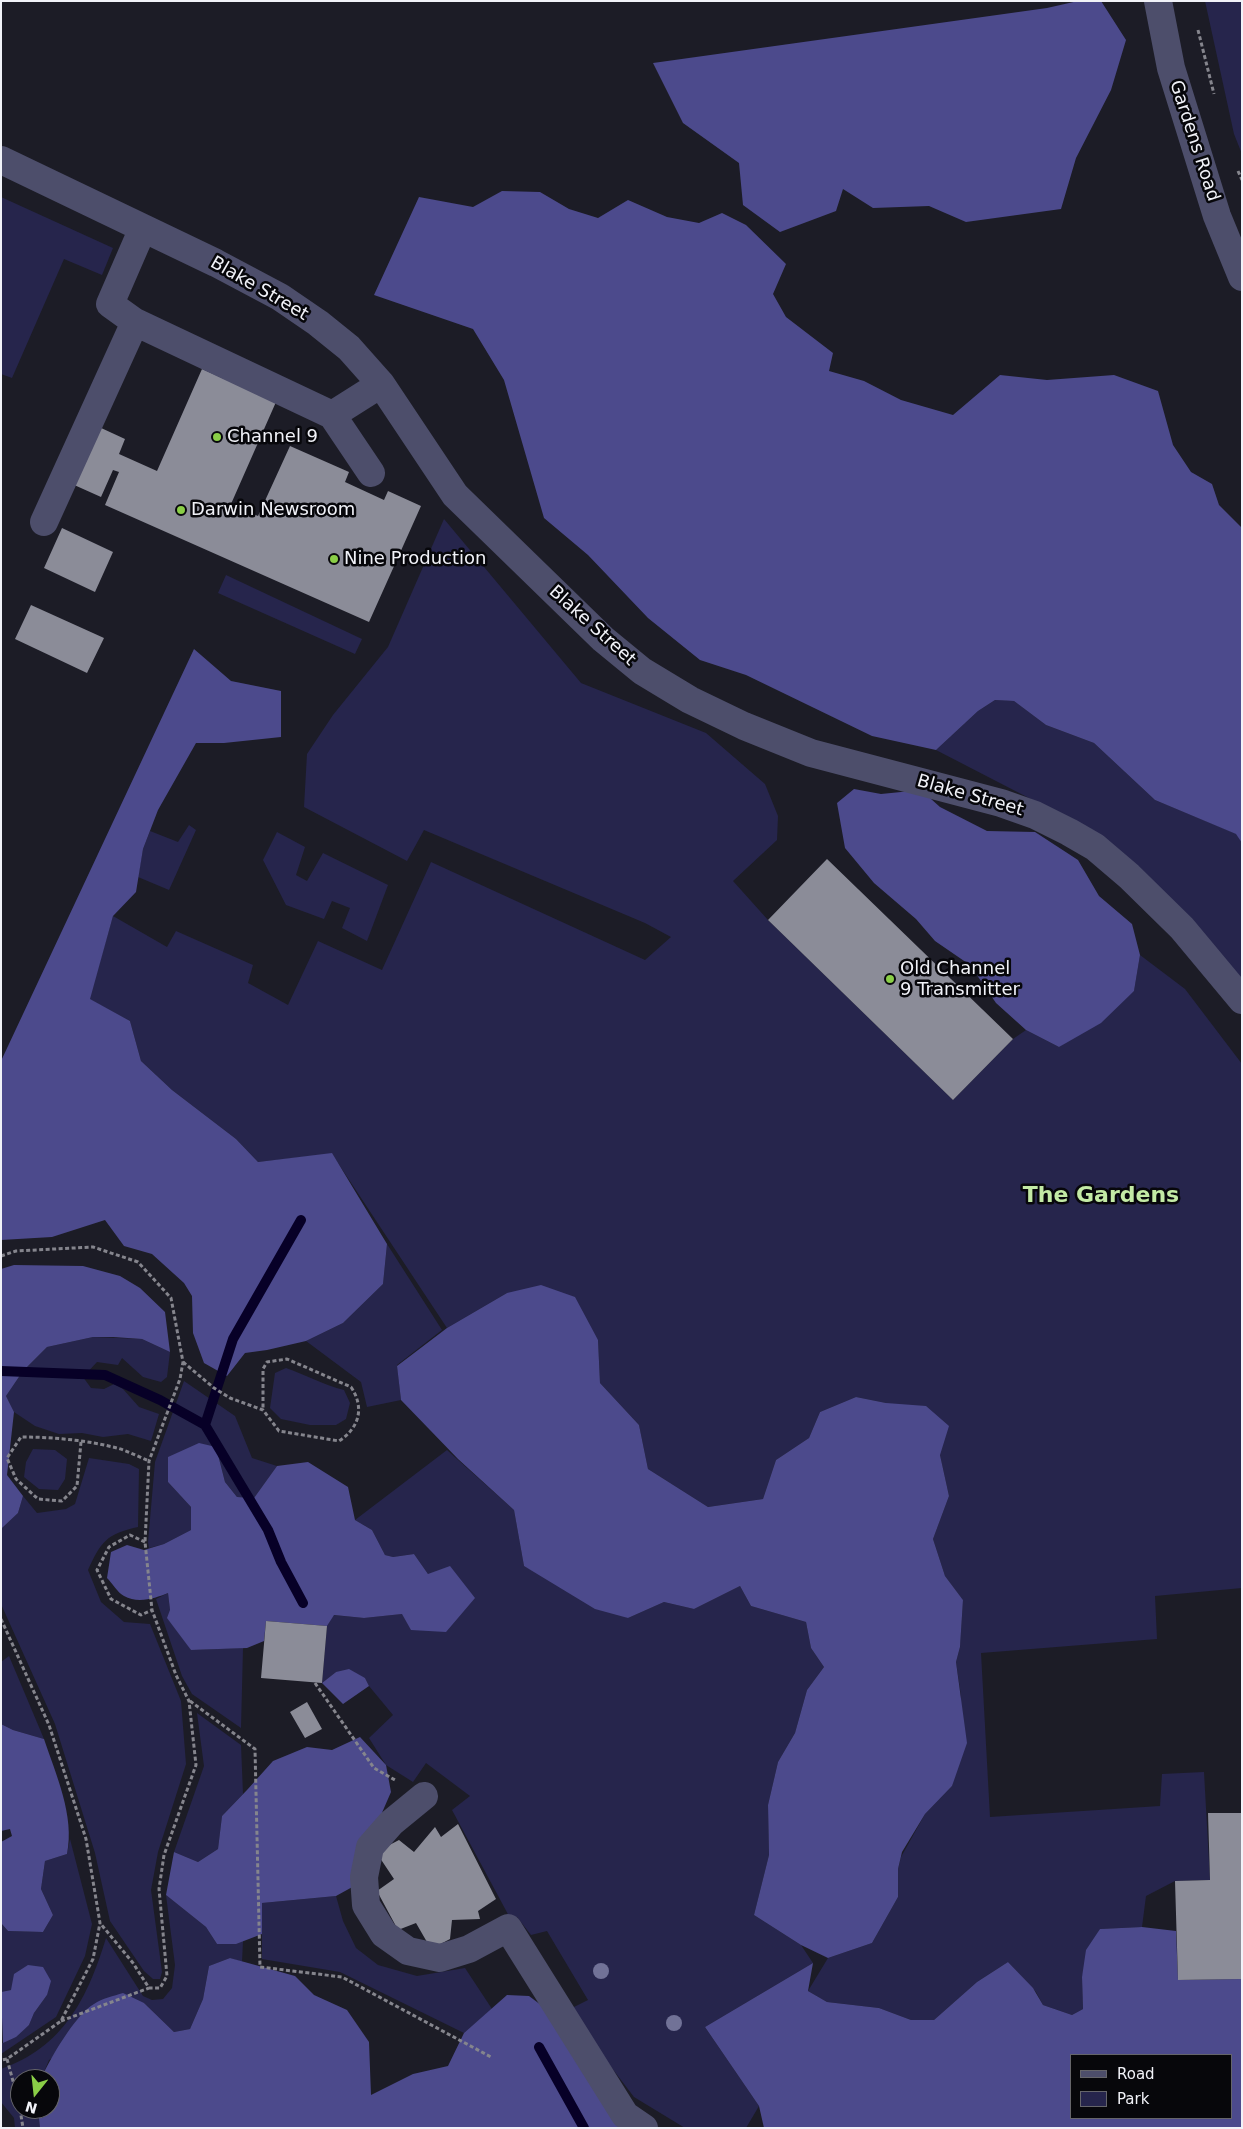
<!DOCTYPE html>
<html>
<head>
<meta charset="utf-8">
<style>
	body { margin:0 }
	#map { position:relative; width:1243px; height:2129px; overflow:hidden; background:#1c1c26; font-family:"DejaVu Sans",sans-serif }
	canvas { display:block }
	.frame { position:absolute; inset:0; border:2px solid #f1f2f8; pointer-events:none }
	.legend { position:absolute; left:1070px; top:2054px; width:162px; height:65px; box-sizing:border-box; background:#07070b; border:1px solid #65656a; margin:0; padding:6px 9px; list-style:none; font-size:15px; color:#f1f2f8 }
	.legend li { display:flex; align-items:center; gap:10px; height:25px }
	.legend b { width:25px; border:1px solid #65656a }
	.north { position:absolute; left:10px; top:2069px; width:50px; height:50px; box-sizing:border-box; background:#07070b; border:1px solid #65656a; border-radius:50%; rotate:196deg; font-size:14px; font-weight:700; line-height:20px; text-align:center; color:#f1f2f8 }
	.north::after { content:''; display:block; margin:auto; width:18px; height:22px; background:#8ace47; clip-path:polygon(50% 0,100% 100%,50% 72%,0 100%) }
</style>
</head>
<body>
<div id="map">
<canvas width="1243" height="2129"></canvas>
<div class="frame"></div>
<ul class="legend">
<li><b style="height:6px;background:#4d4e6b"></b>Road</li>
<li><b style="height:14px;background:#26254c"></b>Park</li>
</ul>
<div class="north">N</div>
</div>
<script>
const context = document.querySelector('canvas').getContext('2d');
context.lineJoin = 'round';
function fillPath(path, color) {
  context.fillStyle = color;
  context.fill(path, 'evenodd');
}
function stroke(path, color, width, dash) {
  context.strokeStyle = color;
  context.lineWidth = width;
  context.lineCap = dash ? 'butt' : 'round';
  context.setLineDash(dash || []);
  context.stroke(path);
}
function label(font, color, halo, rows, align = 'center') {
  context.font = font + ' "DejaVu Sans",sans-serif';
  context.lineWidth = 5;
  context.setLineDash([]);
  context.textBaseline = 'middle';
  context.strokeStyle = halo;
  context.fillStyle = color;
  for (const [text, x, y, turn = 0] of rows) {
    context.save();
    context.translate(x, y);
    context.rotate((+turn || 0) * Math.PI / 180);
    context.textAlign = isNaN(turn) ? turn : align;
    if (halo) context.strokeText(text, 0, 0);
    context.fillText(text, 0, 0);
    context.restore();
  }
}
const green = new Path2D(`
	M1205,1H1242V154L1234,134Z
	M1,197L113,248L102,275L64,259L12,378L1,374Z
	M444,519L581,683L706,733L765,784L778,816L777,840L733,881L768,920L953,1100L1013,1039L1026,1030L1059,1047L1134,991L1140,955L1185,989L1242,1064V1588L1155,1596L1157,1639L981,1653L990,1817L1160,1806L1162,1774L1204,1772L1210,1880L1175,1881L1146,1896L1142,1927L1100,1929L1082,1977L1083,2009L1072,2015L1043,2005L1036,1992L1008,1962L977,1982L934,2020H911L879,2008L827,2002L808,1991L828,1958L872,1943L898,1897V1869L901,1857L925,1814L952,1786L961,1696L956,1662L960,1647L963,1600L945,1576L933,1539L949,1496L940,1455L886,1403L856,1397L820,1412L809,1438L776,1460L763,1499L708,1507L648,1469L639,1425L600,1383L598,1340L507,1293L447,1328L332,1154L258,1162L236,1139L172,1090L141,1061L130,1021L89,999L113,916L167,947L176,931L253,965L248,983L288,1005L318,941L382,970L431,862L645,960L671,937L645,923L424,830L407,861L304,807L307,754L333,715L388,647Z
	M226,575L362,639L355,654L218,593Z
	M995,700L1014,701L1046,725L1094,743L1155,800L1237,834L1242,843V984L1087,828L936,750L978,711Z
	M189,825L196,830L169,890L138,877L143,849L150,831L178,842Z
	M277,832L305,847L296,875L307,881L323,853L388,885L367,941L342,928L350,908L332,901L324,919L286,905L263,860Z
	M387,1244L442,1330L397,1365L401,1400L367,1407L361,1382L306,1341L343,1323L383,1284Z
	M93,1337L142,1339L170,1352L167,1377L161,1382L143,1377L122,1358L118,1365L97,1362L83,1377L91,1388L104,1389L114,1384L123,1389L139,1407L159,1414L151,1441L128,1434L103,1437L82,1433L59,1434L35,1426L14,1412L6,1396L23,1371L47,1347Z
	M286,1368C306,1375 324,1385 344,1390L350,1403L346,1419L336,1425H310L281,1419L270,1408L275,1373Z
	M184,1381L235,1416L252,1458L277,1466L254,1498L237,1497L225,1482L216,1447L168,1482L191,1507V1530L164,1544L149,1548L148,1542L155,1462Z
	M33,1449L55,1450L67,1459L65,1479L58,1490L39,1489L24,1477L26,1462Z
	M447,1450L514,1510L524,1566L628,1618L664,1602L694,1609L740,1586L751,1606L806,1622L811,1648L824,1667L807,1690L795,1733L778,1762L768,1805L769,1855L754,1915L801,1945L813,1963L705,2027L759,2106L746,2128H685L634,2097L579,2025L570,2009L588,2000L547,1931L531,1935L517,1917L510,1918L452,1810L470,1796L426,1763L413,1782L386,1765L369,1738L393,1715L369,1686L365,1678L336,1672L322,1683L327,1626L333,1615L364,1618L402,1614L428,1574L414,1554L393,1557L385,1555L372,1530L355,1520Z
	M89,1458L129,1464L139,1469L138,1527C106,1534 101,1542 88,1570L101,1602L124,1622L150,1624L181,1701L186,1764L158,1852L151,1890L162,1972L160,1979H153L144,1971L110,1921L95,1853L55,1724L1,1604V1529L18,1513L23,1496L37,1513L66,1509L75,1504Z
	M168,1593L170,1610L191,1650L243,1648L241,1728L192,1694L182,1676L156,1599Z
	M9,1656L44,1739L13,1730L1,1724V1662Z
	M197,1713L241,1745L243,1794L222,1816L218,1849L198,1862L174,1852L204,1766Z
	M70,1839L92,1924L85,1956L56,2017L1,2054V2042L3,2043L29,2025L34,2013L47,1995L11,1990L1,1992V1923L8,1931L43,1932L53,1915L41,1889L45,1861L67,1854Z
	M166,1895L206,1927L217,1944L243,1941L242,1962L230,1958L209,1966L203,1999L190,2029L174,2032L144,2003L49,2060L41,2079H20V2109H38L40,2128H15L14,2118L1,2102V2069C64,2047 88,1997 106,1938L143,1996L152,2000L163,1999L172,1988L175,1965Z
	M336,1896L343,1921L356,1948L378,1965L417,1976L465,1968L492,2009L464,2033L340,1972L262,1959V1903Z`);
const forest = new Path2D(`
	M1078,1H1101L1126,40L1111,90L1076,158L1061,209L966,222L929,206L873,208L843,189L836,211L780,232L743,205L739,163L683,123L653,63L1047,8Z
	M502,191L540,192L569,209L598,218L628,200L667,217L699,223L722,213L746,225L786,264L773,294L786,317L833,353L829,371L864,381L901,400L953,415L1000,375L1047,380L1114,375L1158,391L1173,445L1191,472L1212,484L1219,505L1242,528V843L1236,834L1155,800L1094,743L1046,725L1014,701L995,700L978,711L936,750L872,736L746,675L700,660L648,618L588,555L544,518L504,380L473,329L374,295L419,197L473,207Z
	M194,649L231,681L281,691V737L224,743H196L158,810L143,849L136,892L113,916L90,999L130,1021L141,1061L172,1090L236,1139L258,1162L332,1153L387,1244L383,1284L343,1323L306,1341L267,1350L245,1353L227,1376L204,1363L193,1333L192,1296L184,1283L152,1254L124,1246L105,1220L52,1237L1,1240V1061Z
	M854,789L881,794L921,790L940,807L987,831L1035,832L1078,860L1099,896L1132,924L1140,955L1134,991L1101,1023L1059,1047L1026,1030L996,1003L970,965L935,941L916,919L874,883L845,848L837,803Z
	M14,1265L83,1266L120,1276L140,1288L165,1312L170,1352L142,1339L113,1337H93L47,1347L23,1371L6,1396L14,1412L7,1475L23,1496L18,1513L1,1529V1269Z
	M541,1285L575,1297L598,1340L600,1383L639,1425L648,1469L708,1507L763,1499L776,1460L809,1438L820,1412L856,1397L886,1403L926,1406L949,1426L940,1455L949,1496L933,1539L945,1576L963,1600L960,1647L956,1662L967,1743L952,1786L925,1814L902,1852L898,1869V1897L872,1943L828,1958L801,1945L754,1915L769,1855L768,1805L778,1762L795,1733L807,1690L824,1667L811,1648L806,1622L751,1606L740,1586L694,1609L664,1602L628,1618L595,1609L524,1566L514,1510L458,1459L401,1400L397,1366L447,1328L507,1293Z
	M199,1443L216,1447L225,1482L237,1497L254,1498L277,1466L308,1462L348,1487L355,1520L372,1530L385,1555L393,1557L414,1554L428,1574L450,1566L475,1598L446,1632L411,1630L402,1614L364,1618L334,1615L327,1626L266,1621L264,1641L247,1648L191,1650L167,1618L170,1610L168,1593C156,1598 138,1604 124,1596C118,1593 112,1583 107,1578L111,1552L127,1545L144,1550L164,1544L191,1530V1507L168,1482V1457Z
	M349,1669L365,1678L369,1686L343,1704L322,1683L336,1672Z
	M1,1724L13,1730L44,1739C56,1775 75,1816 67,1854L45,1861L41,1889L53,1915L43,1932L8,1931L1,1923V1842L12,1836L10,1829L1,1831Z
	M360,1737L386,1765L391,1792L381,1815L356,1885L336,1896L262,1903V1934L236,1944H217L206,1927L166,1895L174,1852L198,1862L218,1849L222,1816L247,1790L273,1761L307,1747L332,1750Z
	M1142,1927L1176,1931L1178,1980L1242,1979V2128H764L759,2106L705,2027L813,1963L808,1991L827,2002L879,2008L911,2020H934L977,1982L1008,1962L1033,1988L1043,2005L1072,2015L1083,2009L1082,1977L1086,1950L1100,1929ZM1072,2055H1232V2118H1072Z
	M230,1958L295,1976L314,1995L347,2010L369,2042L371,2095L413,2074L448,2066L464,2033L507,1995L529,1996L545,2008L649,2128H40L38,2109H50V2079H41C49,2060 76,2014 94,2004C102,1998 114,1996 123,1993L144,2003L174,2032L190,2029L203,1999L209,1966Z
	M28,1965L43,1967L51,1981L47,1995L34,2013L29,2025L16,2037L3,2043L1,1992L11,1990L14,1974Z`);
const stream = new Path2D(`
	M1,1371L105,1375L160,1400L205,1425L268,1530L281,1562L303,1603
	M205,1425L233,1339L301,1220
	M539,2047L584,2128`);
const building = new Path2D(`
	M202,369L276,402L231,504L258,516L290,446L349,472L345,482L384,500L388,491L421,506L369,622L105,505L119,472L113,470L101,497L72,484L99,427L125,439L119,454L157,471Z
	M62,528L113,552L95,592L44,568Z
	M31,605L104,638L87,673L15,639Z
	M827,859L1013,1039L953,1100L768,920Z
	M266,1621L327,1626L322,1683L261,1678Z
	M307,1702L322,1729L305,1738L290,1712Z
	M1208,1813H1242V1979L1178,1980L1175,1881L1210,1880Z
	M458,1824L496,1899L478,1911L480,1919L452,1920L450,1939L431,1949L416,1923L398,1930L377,1891L394,1879L376,1852L399,1840L414,1852L435,1827L441,1837Z`);
const path = new Path2D(`
	M1198,30L1214,94
	M1238,171L1242,180
	M1,1256L16,1251L93,1247L138,1262L171,1298L183,1362L180,1379L149,1461L145,1542L152,1610L176,1675L189,1701L196,1765L164,1855L159,1889L167,1976L160,1988H149L133,1963L100,1923
	M183,1362L214,1388L230,1398L263,1410L279,1431L339,1441C359,1428 365,1408 351,1387L287,1359L267,1362L263,1369V1410
	M81,1442L77,1486L62,1501L38,1499L16,1479L7,1458L21,1437C52,1437 86,1440 117,1448C128,1451 139,1457 149,1461
	M145,1542L130,1535L109,1547L97,1570L111,1599L141,1615L152,1610
	M1,1619L49,1725L86,1839L100,1923L93,1959L61,2021L7,2059L1,2060
	M315,1683L374,1768L395,1780
	M190,1701L255,1749L260,1967L342,1977L491,2057
	M61,2021L149,1988
	M7,2059L20,2107
	M20,2109L23,2128`);
const minor = new Path2D(`
	M1158,1L1171,68L1217,216L1242,277
	M1,160L216,263L280,297L318,323L349,348L381,384L455,495L603,639L642,671L690,700L744,726L811,753L1001,803L1035,815L1069,832L1095,847L1129,876L1182,928L1242,1000
	M135,322L332,415L381,384
	M332,415L371,473
	M44,522L135,322L110,304L143,228
	M424,1796L391,1823L370,1847L364,1877L366,1905L384,1934L408,1951L440,1958L469,1949L508,1928L625,2115L644,2128`);
const trees = [
	[601,1971],
	[674,2023]
];
const markers = [
	[217,437,5,"#8ace47"],
	[181,510,5,"#8ace47"],
	[334,559,5,"#8ace47"],
	[890,979,5,"#8ace47"]
];
const streetNames = [
	["Gardens Road",1194,141,72],
	["Blake Street",259,289,30],
	["Blake Street",592,626,42],
	["Blake Street",970,796,16]
];
const poiNames = [
	["Channel 9",227,437],
	["Darwin Newsroom",191,510],
	["Nine Production",344,559],
	["Old Channel",900,969],
	["9 Transmitter",900,990]
];
const districtNames = [
	["The Gardens",1101,1196]
];
fillPath(green, '#26254c');
fillPath(forest, '#4c4a8c');
stroke(stream, '#070027', 10);
fillPath(building, '#8b8c98');
stroke(path, '#85858d', 3, [4, 2.5]);
stroke(minor, '#4d4e6b', 28);
context.fillStyle = '#717297';
for (const [x, y] of trees) {
  context.beginPath();
  context.arc(x, y, 8, 0, 2 * Math.PI);
  context.fill();
}
for (const [x, y, r, color] of markers) {
  const dot = new Path2D();
  dot.arc(x, y, r, 0, 2 * Math.PI);
  context.fillStyle = color;
  context.fill(dot);
  stroke(dot, '#07070b', 2);
}
label('18px', '#f1f2f8', '#07070b', streetNames);
label('18px', '#f1f2f8', '#07070b', poiNames, 'left');
label('bold 22px', '#c3eaa5', '#07070b', districtNames);
</script>
</body>
</html>
